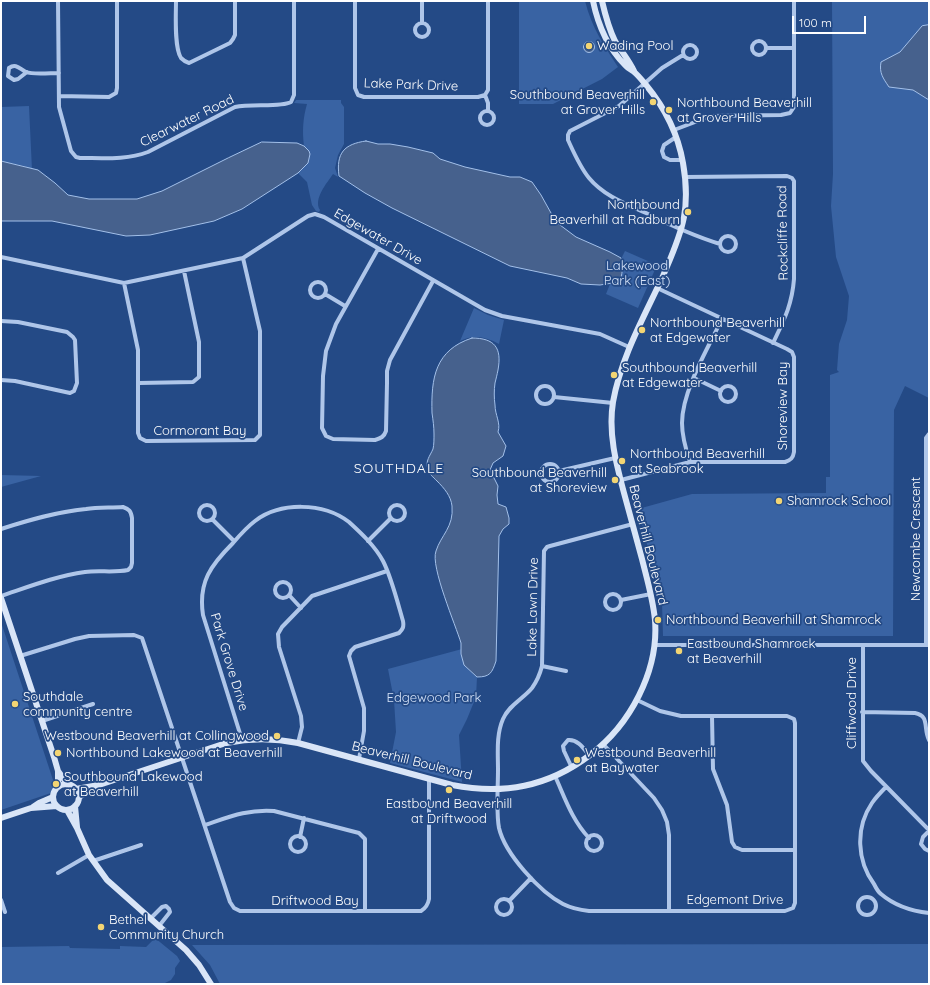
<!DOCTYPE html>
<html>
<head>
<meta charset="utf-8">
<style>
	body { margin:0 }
	#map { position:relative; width:930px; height:985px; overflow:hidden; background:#244a86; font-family:Quicksand,sans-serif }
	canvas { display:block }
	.frame { position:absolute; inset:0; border:2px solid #fff; pointer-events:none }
	.scale { position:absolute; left:792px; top:16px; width:74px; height:18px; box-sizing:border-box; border:2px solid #fff; border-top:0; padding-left:5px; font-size:12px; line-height:14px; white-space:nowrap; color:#fff; -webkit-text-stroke:3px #244a86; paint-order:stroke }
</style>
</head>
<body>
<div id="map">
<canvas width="930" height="985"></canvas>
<div class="frame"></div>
<div class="scale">100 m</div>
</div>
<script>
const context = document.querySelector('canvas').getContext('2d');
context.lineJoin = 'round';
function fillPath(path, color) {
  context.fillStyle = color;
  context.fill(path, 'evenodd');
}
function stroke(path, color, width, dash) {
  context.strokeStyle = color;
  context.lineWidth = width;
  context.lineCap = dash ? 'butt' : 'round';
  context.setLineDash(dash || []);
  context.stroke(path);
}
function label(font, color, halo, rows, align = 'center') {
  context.font = font + ' Quicksand,sans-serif';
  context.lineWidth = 3.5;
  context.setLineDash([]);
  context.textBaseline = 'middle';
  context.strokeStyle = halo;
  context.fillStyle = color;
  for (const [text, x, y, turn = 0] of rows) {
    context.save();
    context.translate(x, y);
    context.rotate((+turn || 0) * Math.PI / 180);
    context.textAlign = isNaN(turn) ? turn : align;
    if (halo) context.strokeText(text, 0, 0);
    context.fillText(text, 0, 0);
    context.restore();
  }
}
const green = new Path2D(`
	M519,1H585C592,28 603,44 618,67L602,79L553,104H519Z
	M832,1H929V398L905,386L894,410L893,636H663L662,603L638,509L692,494L826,493V477H830V375L839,372L837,370L839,344L847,320L849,296L836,257L831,206L833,174Z
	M296,100H341V103L344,107V144L338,155L335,168L338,177L333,174C327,183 313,199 320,210L319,212L316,211L312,205L307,182L298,173C307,166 315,155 304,146C302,131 303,118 307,104L294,103Z
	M29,106L32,170L24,166L1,161V107Z
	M625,251L657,265L638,308L606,294L610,284L619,282C623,274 624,268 621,259Z
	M474,308L488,315L504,320L499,344C486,337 474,334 460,341Z
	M1,475L41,476L1,487Z
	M1,622L55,786L51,793L1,810Z
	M462,649C460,661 468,670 477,677L476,697L467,719L459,735L462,782L390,763L396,732L394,700L388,669Z
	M155,938L177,956L180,961L175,968V974L171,980L163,984H1V947L69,946L70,948L120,949V946L146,947Z
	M929,944V984H220L210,965L192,945Z`);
const water = new Path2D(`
	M929,25V100L913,90L889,87C883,78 879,73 881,62L900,52L922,26Z
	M583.5 47a5.5 5.5 0 1 1 11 0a5.5 5.5 0 1 1-11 0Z
	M366,141L378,144H390L408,147L433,153L440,159L465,167L510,177H520L532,182L541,195L556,222L576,237L610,252L621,258C623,267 623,274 619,282L600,285L581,284L567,278L510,266L392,208L365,193L339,176C336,153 344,144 366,141Z
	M262,142L297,143L304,146L309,151L310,154L308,163L298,173L242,209L214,221L150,235L126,236L52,221H1V161L38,170L55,183L68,195L89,199H137L162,191L228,158Z
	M472,338C495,338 502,348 498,370C497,375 496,379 495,383C494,390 494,398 495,405C495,415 501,423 498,432L506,446L503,456L493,463L490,470L498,486L497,495L498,504L506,507L509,518V524L503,529L499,536L496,661C492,673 490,677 477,677L464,665L461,654V643C456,626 430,566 436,551C441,535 454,527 452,506C451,496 444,488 437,481C433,477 429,474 428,469C425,461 430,456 433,449C434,445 434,439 434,434C434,427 433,420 432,413C431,378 435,350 472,338Z`);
const street = new Path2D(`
	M58,1L59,107L71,151L76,157L80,158C103,158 127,160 148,152L235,107C251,103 280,108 291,102L294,95V1
	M176,1C176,14 174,47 181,58C183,60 185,62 189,63L230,43L233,39L235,35V1
	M355,1V88L358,95L364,97H478L485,95
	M422,1V23
	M415 30a7 7 0 1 1 14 0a7 7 0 1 1-14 0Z
	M752 48a7 7 0 1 1 14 0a7 7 0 1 1-14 0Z
	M683 52a7 7 0 1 1 14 0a7 7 0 1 1-14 0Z
	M767,48H794
	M683,55L662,68L619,106L570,131L568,135V140C574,153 580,167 589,178C604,196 626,204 646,213C670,225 694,236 720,244
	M27,72L18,79L14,80L8,76L9,68C16,63 20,69 26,72C33,75 50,73 59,73
	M59,96L109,97L116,93L117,88V1
	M480 118a7 7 0 1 1 14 0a7 7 0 1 1-14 0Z
	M488,111V103L485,95L488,90V1
	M674,130L711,116L781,115L790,113L794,107V1
	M676,137L664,145L662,151L664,157L670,160H682
	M685,177L787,176L792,178L794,181V279C792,305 784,320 773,343
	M720 244a8 8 0 1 1 16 0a8 8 0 1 1-16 0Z
	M378,249L336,324L326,351L323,376L322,428L326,436L333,439L375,440C381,438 384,437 386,431L387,383V371L390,360L433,281
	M1,257L124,283L243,258L308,216L315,214L324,217L485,310L502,316L600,334L629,347
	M310 290a8 8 0 1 1 16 0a8 8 0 1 1-16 0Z
	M124,283L138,350V433L140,438L146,441L255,440L260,435V331L243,258
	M325,294L345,306
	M1,321L18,322L67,332L73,337L75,340L77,383L74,391L70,393L15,381L1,380
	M694,378L721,391
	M139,383L193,382L199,377V342L184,271
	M536 395a9 9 0 1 1 18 0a9 9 0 1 1-18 0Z
	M720 394a8 8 0 1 1 16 0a8 8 0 1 1-16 0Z
	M554,397L613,403
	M690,462C686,450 682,436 682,423C682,391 708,348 722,319
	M541 473a9 9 0 1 1 18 0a9 9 0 1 1-18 0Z
	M559,471L615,458
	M621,480L690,462H785C791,460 793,458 794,452V357L792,352L787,349L657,288
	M199 513a8 8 0 1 1 16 0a8 8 0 1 1-16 0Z
	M389 513a8 8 0 1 1 16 0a8 8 0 1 1-16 0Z
	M212,519L234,541
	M633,524L550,546L547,547L544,551L542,666C540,674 537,681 532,688C523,699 509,705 503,719C496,735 498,753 498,770C498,787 496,813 499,828C505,854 540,892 563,904C571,908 580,910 589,911H785L793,908L795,903V723L794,719L787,716H681L660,711L637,700
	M1,529C29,520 56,512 86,509C98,507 111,508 123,507C129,509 131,511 132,518V563L131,567L128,570C114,573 99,570 85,572C56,576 28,587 1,596
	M368,541L391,518
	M275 590a8 8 0 1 1 16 0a8 8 0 1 1-16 0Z
	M605 602a8 8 0 1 1 16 0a8 8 0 1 1-16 0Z
	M289,595L301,608
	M621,600L651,594
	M654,645H929
	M926,645V438L929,434
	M863,646V761L871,771L929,830
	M20,656L75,639L89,636L134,635L142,638L230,902L234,908L240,911H421C426,908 428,905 429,899V778
	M542,666L566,671
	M862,712L915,713C930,716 923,728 929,740
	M712,716L713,769L727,805L732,842L735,847L742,850H795
	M42,721L93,704
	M242,740L203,615C198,582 211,565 233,543C239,536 247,527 255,521C280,502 323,502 349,522C361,533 375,546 383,561C391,576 398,604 403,621C404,627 403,629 399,633L355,647L351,651L349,656L364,708V731L359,759
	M298,743L302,727L301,716L279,647L278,634L282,627L312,596L387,571
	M603,744L654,798L662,810L667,822L669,835V911
	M572,768L564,751L563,746L568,740C578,739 584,749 589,755
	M555,776C565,798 572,820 589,838
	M886,787C881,792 876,797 872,803C855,828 857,861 874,884C876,888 878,892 881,894C895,906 911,911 929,913
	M205,825C229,817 248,809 274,811L359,833L365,839V911
	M929,831L923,837L921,844L925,849L929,851
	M586 843a8 8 0 1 1 16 0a8 8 0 1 1-16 0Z
	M290 844a8 8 0 1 1 16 0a8 8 0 1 1-16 0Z
	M300,837L304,818
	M93,861L141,845
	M58,873L89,855
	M858 906a9 9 0 1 1 18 0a9 9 0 1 1-18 0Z
	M496 907a8 8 0 1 1 16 0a8 8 0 1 1-16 0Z
	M1,900L5,912
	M509,901L531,878
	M150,919L162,907L166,906L169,909L170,912L159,926`);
const secondary = new Path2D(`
	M602,1C605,14 609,29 615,41C621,51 629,60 634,71
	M1,598L54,757L58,771V787
	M58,771L68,785
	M53 797a13 13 0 1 1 26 0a13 13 0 1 1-26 0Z
	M76,789L99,785L226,743C250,738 274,738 298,743L452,785C503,795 548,787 590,755C630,725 659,671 655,620C653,599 647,579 642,559C636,537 630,515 624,493C616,463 608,433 613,402C621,357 644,317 663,276C671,257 680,238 684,217C687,200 686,180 683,163C678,134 665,108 646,85C642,80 638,75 633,71C626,66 631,71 625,65C608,48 598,25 593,1
	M79,797L94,788
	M75,806L77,827
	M33,807L39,803L53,797
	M67,810L77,828L89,855L107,880L186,950L199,965L211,984
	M1,818L31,808L57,806`);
const markers = [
	[589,46,4,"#f3d573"],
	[653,102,4,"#f3d573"],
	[669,110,4,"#f3d573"],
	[688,212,4,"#f3d573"],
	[642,330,4,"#f3d573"],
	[614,375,4,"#f3d573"],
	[622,461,4,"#f3d573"],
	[615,480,4,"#f3d573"],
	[779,501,4,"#f3d573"],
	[658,620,4,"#f3d573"],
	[679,651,4,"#f3d573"],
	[15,704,4,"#f3d573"],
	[277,736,4,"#f3d573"],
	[58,753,4,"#f3d573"],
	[577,760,4,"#f3d573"],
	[56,784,4,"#f3d573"],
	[449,790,4,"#f3d573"],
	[101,927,4,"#f3d573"]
];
const poiNames = [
	["Wading Pool",597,46],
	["Southbound Beaverhill",645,95,"right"],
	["at Grover Hills",645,110,"right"],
	["Northbound Beaverhill",677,103],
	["at Grover Hills",677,118],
	["Northbound",680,205,"right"],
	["Beaverhill at Radburn",680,220,"right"],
	["Northbound Beaverhill",650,323],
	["at Edgewater",650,338],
	["Southbound Beaverhill",622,368],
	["at Edgewater",622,383],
	["Northbound Beaverhill",630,454],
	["at Seabrook",630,469],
	["Southbound Beaverhill",607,473,"right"],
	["at Shoreview",607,488,"right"],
	["Shamrock School",787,501],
	["Northbound Beaverhill at Shamrock",666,620],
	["Eastbound Shamrock",687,644],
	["at Beaverhill",687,659],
	["Southdale",23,697],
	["community centre",23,712],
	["Westbound Beaverhill at Collingwood",269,736,"right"],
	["Northbound Lakewood at Beaverhill",66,753],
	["Westbound Beaverhill",585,753],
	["at Baywater",585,768],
	["Southbound Lakewood",64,777],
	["at Beaverhill",64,792],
	["Eastbound Beaverhill",449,804,"center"],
	["at Driftwood",449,819,"center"],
	["Bethel",109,920],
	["Community Church",109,935]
];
const streetNames = [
	["Lake Park Drive",411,85,2],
	["Clearwater Road",187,121,-26],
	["Rockcliffe Road",783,233,-91],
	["Edgewater Drive",378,237,30],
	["Shoreview Bay",783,406,-90],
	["Cormorant Bay",200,431],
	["Newcombe Crescent",916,539,-90],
	["Beaverhill Boulevard",648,545,76],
	["Lake Lawn Drive",533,607,-89],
	["Park Grove Drive",229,662,73],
	["Cliffwood Drive",852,703,-90],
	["Beaverhill Boulevard",412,761,14],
	["Edgemont Drive",735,900],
	["Driftwood Bay",315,901]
];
const parkNames = [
	["Lakewood",637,266],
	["Park (East)",637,281],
	["Edgewood Park",434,698]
];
const neighbourhoodNames = [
	["SOUTHDALE",399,469]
];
fillPath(green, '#3963a3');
fillPath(water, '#46618d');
stroke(water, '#a3c0e9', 1);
stroke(street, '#afc6e9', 4);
stroke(secondary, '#d9e5f7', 6);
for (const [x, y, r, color] of markers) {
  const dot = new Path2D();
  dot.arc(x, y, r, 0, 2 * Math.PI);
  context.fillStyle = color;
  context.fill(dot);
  stroke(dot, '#244a86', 1.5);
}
label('13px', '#fff', '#244a86', poiNames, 'left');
label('13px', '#fff', '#244a86', streetNames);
label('13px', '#d3e1f7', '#244a86', parkNames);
context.letterSpacing = '1px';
label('14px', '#fff', '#244a86', neighbourhoodNames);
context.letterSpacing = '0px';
</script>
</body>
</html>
